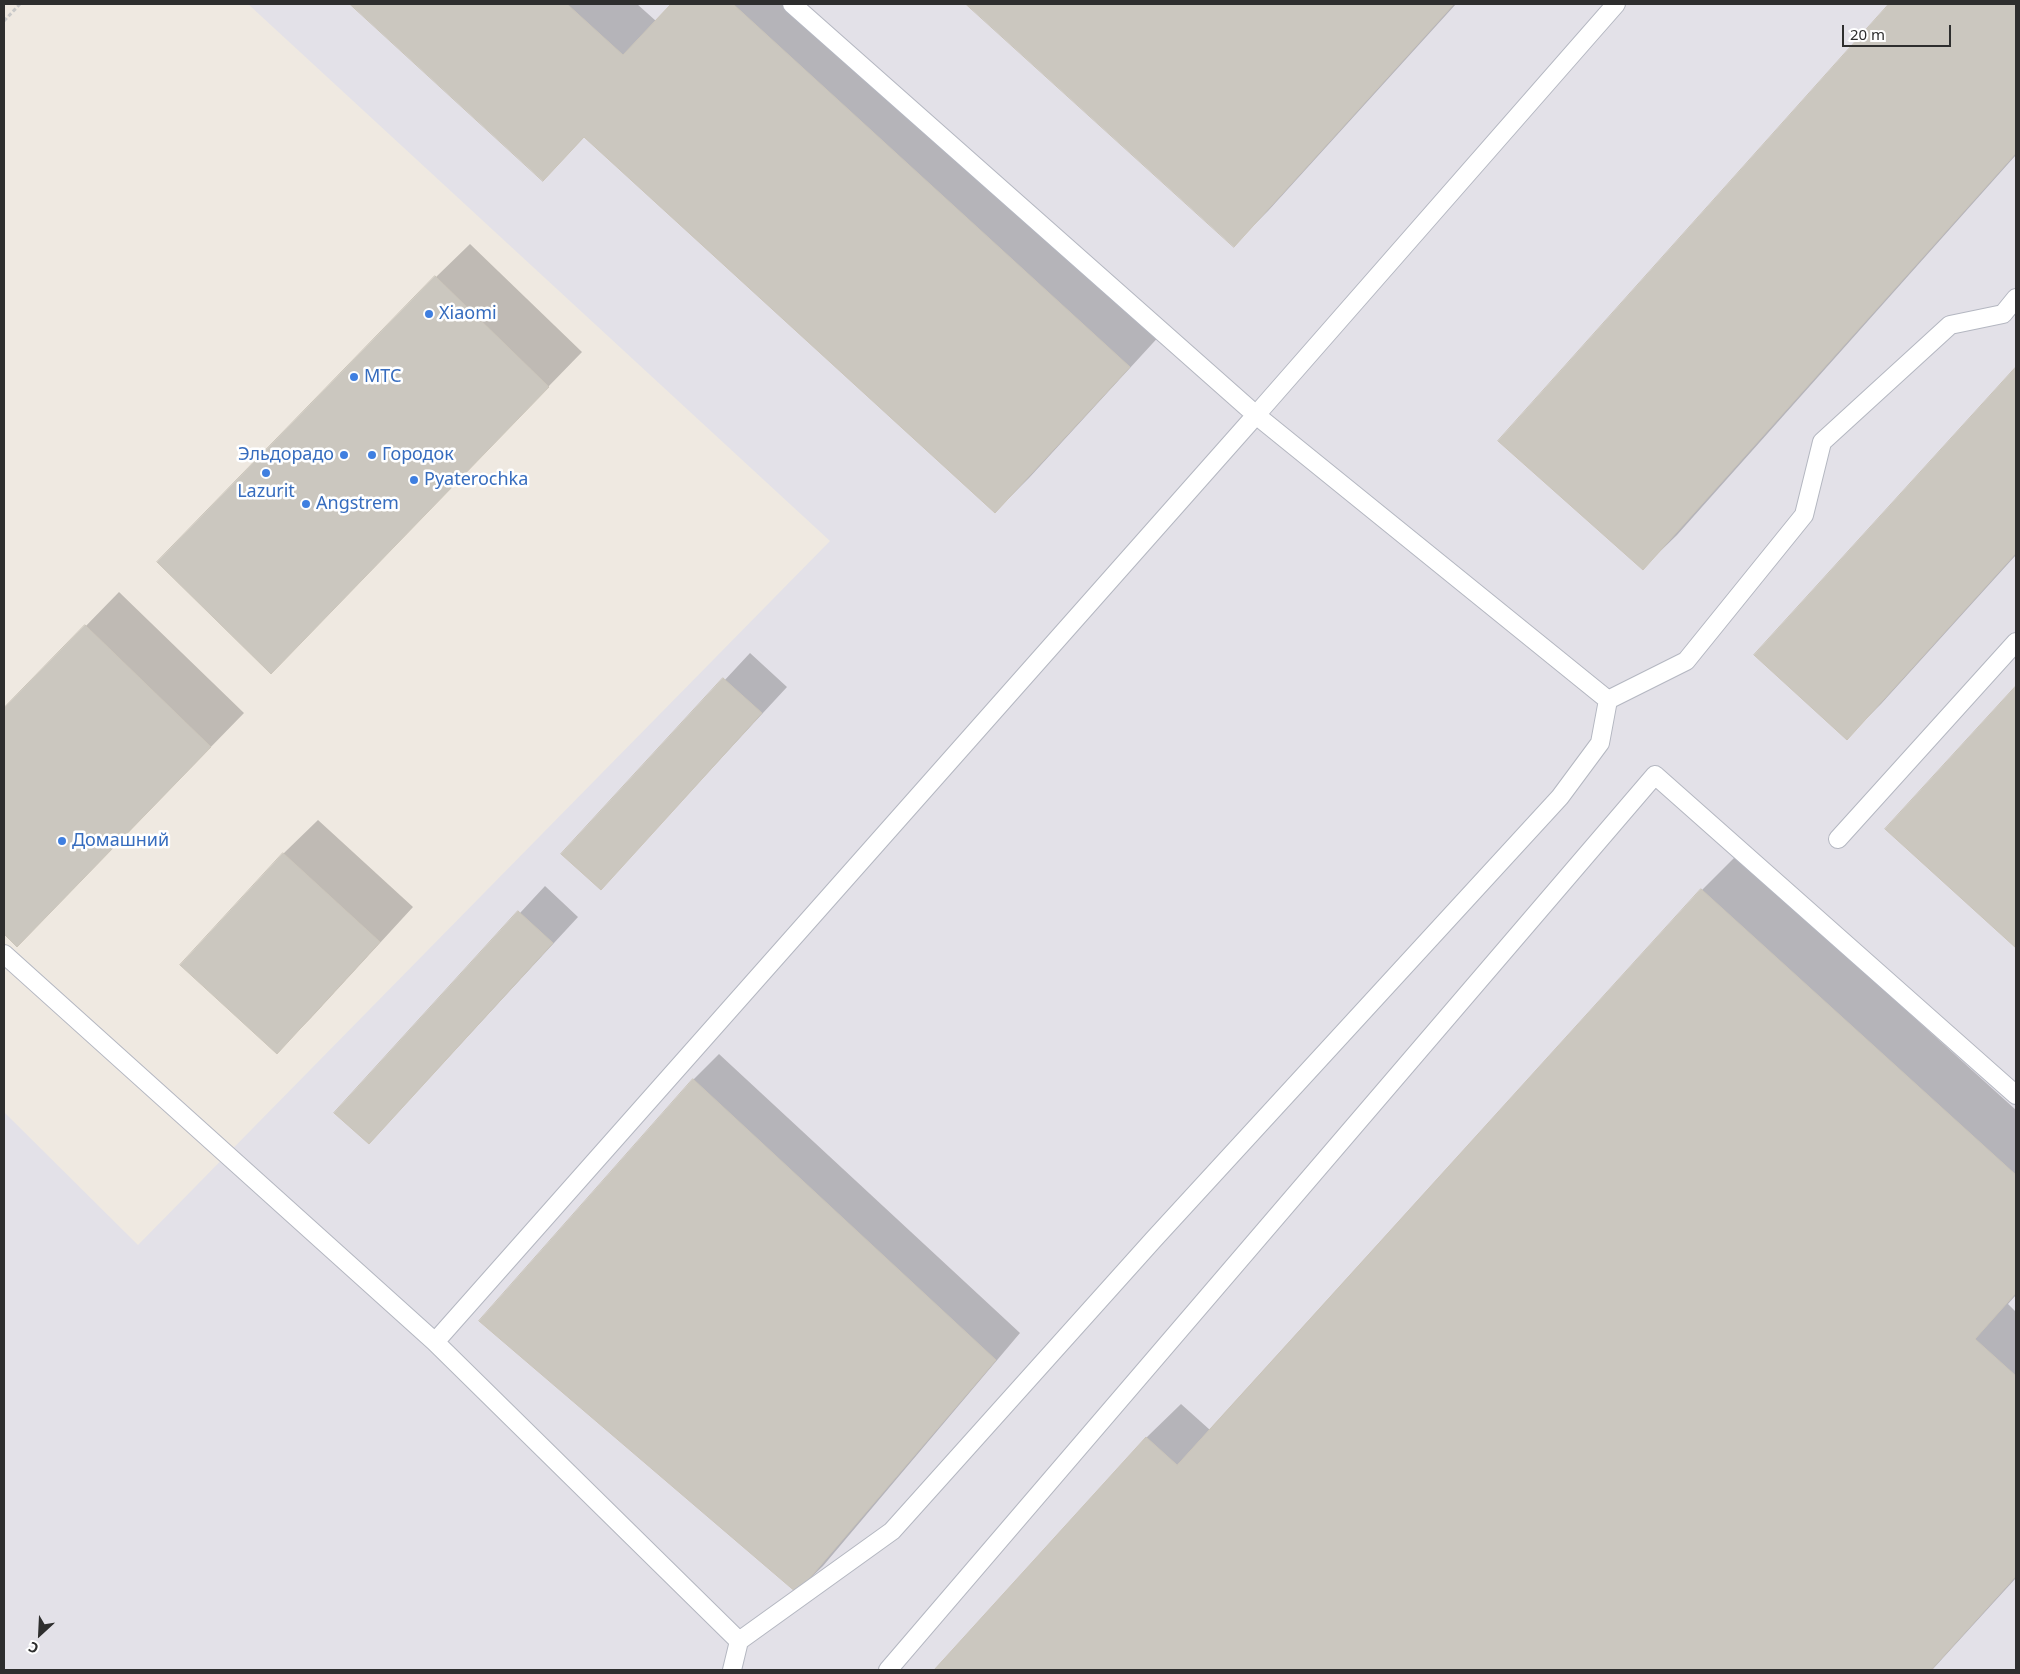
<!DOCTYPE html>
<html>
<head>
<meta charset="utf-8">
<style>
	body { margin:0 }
	#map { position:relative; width:2020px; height:1674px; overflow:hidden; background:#efe9e1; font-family:"Noto Sans",sans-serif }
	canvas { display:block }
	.frame { position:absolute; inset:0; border:5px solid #2e2e2e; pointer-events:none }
	.north { position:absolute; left:15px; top:1609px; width:50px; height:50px; -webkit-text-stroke:4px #fff; paint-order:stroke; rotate:205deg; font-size:14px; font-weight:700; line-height:20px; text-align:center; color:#2e2e2e }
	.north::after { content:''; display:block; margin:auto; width:18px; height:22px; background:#2e2e2e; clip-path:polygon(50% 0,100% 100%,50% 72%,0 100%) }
	.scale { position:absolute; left:1842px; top:25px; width:109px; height:22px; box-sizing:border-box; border:2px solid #2e2e2e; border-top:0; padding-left:6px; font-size:15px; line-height:18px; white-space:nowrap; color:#2e2e2e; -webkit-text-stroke:4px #fff; paint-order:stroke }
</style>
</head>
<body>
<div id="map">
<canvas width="2020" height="1674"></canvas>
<div class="frame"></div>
<div class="north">С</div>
<div class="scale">20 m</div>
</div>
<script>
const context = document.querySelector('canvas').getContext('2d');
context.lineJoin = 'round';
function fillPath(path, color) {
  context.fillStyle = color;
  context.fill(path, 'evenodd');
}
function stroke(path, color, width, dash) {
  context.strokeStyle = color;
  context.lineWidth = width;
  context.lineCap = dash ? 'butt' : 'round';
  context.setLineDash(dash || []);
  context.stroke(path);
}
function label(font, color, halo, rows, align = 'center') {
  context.font = font + ' "Noto Sans",sans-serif';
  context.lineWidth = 5;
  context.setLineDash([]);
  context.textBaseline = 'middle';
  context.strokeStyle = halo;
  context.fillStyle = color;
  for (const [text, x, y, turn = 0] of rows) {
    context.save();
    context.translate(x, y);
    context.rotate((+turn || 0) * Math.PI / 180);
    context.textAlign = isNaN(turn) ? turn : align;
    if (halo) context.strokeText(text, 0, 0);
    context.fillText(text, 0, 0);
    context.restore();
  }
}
const industrial = new Path2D(`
	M248,4H2016V1670H4V1112L138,1245L830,541Z`);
const shadow = new Path2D(`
	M352,4H637L656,21L673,4H804L1163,332L1029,478L995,512L585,136L543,179Z
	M968,4H1456L1268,211L1234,245Z
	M1891,4H2016V155L1677,535L1643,568L1500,441Z
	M470,244L582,352L304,638L436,277Z
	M2016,368V555L1881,704L1847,738L1756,655Z
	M119,592L244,713L17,946L4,932V710Z
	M750,653L787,687L601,888L563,854Z
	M2016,687V946L1887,828Z
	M318,820L413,907L311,1018L277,1052L182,965L284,853Z
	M1736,856L2016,1110V1295L2008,1304L2016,1312V1578L1932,1670H936L1147,1437L1181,1404L1210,1430L1702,890Z
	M545,886L578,917L369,1143L335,1113Z
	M719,1054L1020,1333L823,1566L797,1591L693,1080Z`);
const building = new Path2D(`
	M350,4H567L623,55L671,4H733L1130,367L995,513L584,137L543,181Z
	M966,4H1454L1234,247Z
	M1889,4H2016V153L1643,570L1498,441Z
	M435,276L549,387L271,674L157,562Z
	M2016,367V553L1847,740L1754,655Z
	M85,625L211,747L17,947L4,934V708Z
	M723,678L762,713L601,890L561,854Z
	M2016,686V948L1885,829Z
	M283,853L380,942L277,1054L180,965Z
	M1701,889L2016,1175V1293L1975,1339L2016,1376V1576L1931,1670H934L1146,1437L1177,1465Z
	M518,911L553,943L369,1144L334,1113Z
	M693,1079L996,1360L797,1593L479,1321Z`);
const path = new Path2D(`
	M4,21L20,4`);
const service = new Path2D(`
	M1616,4L1256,415L1608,700L1686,661L1804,515L1822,442L1950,325L2003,314L2016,298
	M1838,839L2016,642
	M4,954L435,1342L739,1641L732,1670
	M435,1342L1256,415L792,4
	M739,1641L892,1531L1154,1239L1560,797L1600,743L1608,700
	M888,1670L1655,775L2016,1095`);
const markers = [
	[429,314,5,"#3f7fe0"],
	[354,377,5,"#3f7fe0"],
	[344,455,5,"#3f7fe0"],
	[372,455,5,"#3f7fe0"],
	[266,473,5,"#3f7fe0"],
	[414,480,5,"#3f7fe0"],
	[306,504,5,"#3f7fe0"],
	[62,841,5,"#3f7fe0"]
];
const shopNames = [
	["Xiaomi",439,314],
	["МТС",364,377],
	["Эльдорадо",334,455,"right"],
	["Городок",382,455],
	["Pyaterochka",424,480],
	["Lazurit",266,492,"center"],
	["Angstrem",316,504],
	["Домашний",72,841]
];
fillPath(industrial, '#e3e1e8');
fillPath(shadow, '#0003');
fillPath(building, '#cbc7bf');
stroke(building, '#cbc5ba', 1);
stroke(service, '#b4b7c1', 20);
stroke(path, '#c9c9c9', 3, [4, 2.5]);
stroke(service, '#fff', 18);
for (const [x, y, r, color] of markers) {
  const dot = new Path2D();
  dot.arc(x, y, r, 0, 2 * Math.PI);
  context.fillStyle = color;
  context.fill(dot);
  stroke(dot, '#fff', 2);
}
label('18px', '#366cbe', '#fff', shopNames, 'left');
</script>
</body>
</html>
